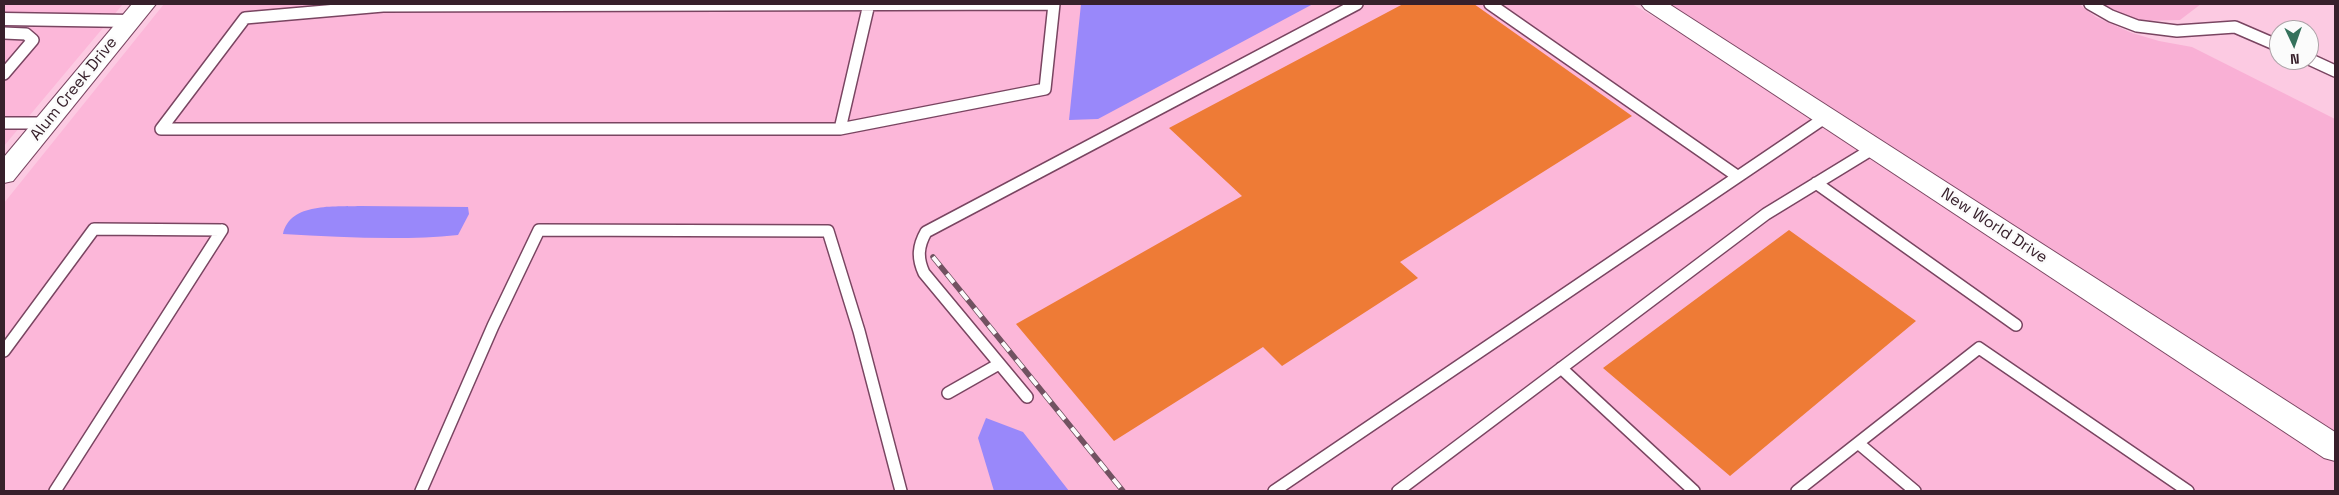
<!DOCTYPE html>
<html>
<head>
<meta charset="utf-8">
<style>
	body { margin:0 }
	#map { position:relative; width:2339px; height:495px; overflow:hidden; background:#fccae2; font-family:"Space Grotesk",sans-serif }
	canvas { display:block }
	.frame { position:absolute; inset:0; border:5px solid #37202b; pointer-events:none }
	.north { position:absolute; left:2269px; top:20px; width:50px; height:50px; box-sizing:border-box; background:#fbfbfb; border:1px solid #ada3a8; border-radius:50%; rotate:177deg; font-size:14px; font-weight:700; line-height:20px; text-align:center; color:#37202b }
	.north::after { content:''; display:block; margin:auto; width:18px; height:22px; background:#35715c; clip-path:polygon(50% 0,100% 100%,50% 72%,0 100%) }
</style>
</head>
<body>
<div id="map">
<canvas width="2339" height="495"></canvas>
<div class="frame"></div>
<div class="north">N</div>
</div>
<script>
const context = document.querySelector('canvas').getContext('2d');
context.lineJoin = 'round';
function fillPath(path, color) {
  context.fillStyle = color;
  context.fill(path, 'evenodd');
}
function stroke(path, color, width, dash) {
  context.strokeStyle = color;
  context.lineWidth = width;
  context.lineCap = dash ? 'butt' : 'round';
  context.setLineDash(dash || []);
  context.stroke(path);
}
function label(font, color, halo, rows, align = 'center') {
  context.font = font + ' "Space Grotesk",sans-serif';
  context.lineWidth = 5;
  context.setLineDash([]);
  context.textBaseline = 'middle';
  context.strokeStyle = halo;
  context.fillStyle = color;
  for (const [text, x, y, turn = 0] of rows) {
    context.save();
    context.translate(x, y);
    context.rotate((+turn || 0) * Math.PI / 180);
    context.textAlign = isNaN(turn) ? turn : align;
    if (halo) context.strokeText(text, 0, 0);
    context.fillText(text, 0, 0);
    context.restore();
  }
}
const built = new Path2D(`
	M4,4H123L4,146Z
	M164,4H1632L1730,62L2335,462V491H4V203Z`);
const green = new Path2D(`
	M1668,4H2079L2096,17L2132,33L2159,41L2192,47L2335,119V434Z
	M2101,4H2201L2180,20L2139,21Z`);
const water = new Path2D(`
	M1081,4H1313L1098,119L1069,120Z
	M360,206L468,207L469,214L458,235C400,241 341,237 283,234C290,202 335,207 360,206Z
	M986,418L1023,432L1069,491H994L978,438Z`);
const building = new Path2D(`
	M1403,4H1474L1632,116L1400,262L1418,278L1282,366L1263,347L1114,441L1016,324L1242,196L1169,128Z
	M1789,230L1916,321L1730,476L1603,368Z`);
const lane = new Path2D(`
	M1054,4L1045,89L840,129H161L245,18L383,6Z
	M1490,4L1737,176
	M2090,4L2111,16L2137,26L2177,31L2235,27L2279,46
	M4,33L26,34L33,40L4,74
	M2309,59L2335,71
	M4,123H45
	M840,129L869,4
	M1816,183L2016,325
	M4,351L94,229L222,230
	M1561,368L1694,491
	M948,393L999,364
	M1027,397L924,273C917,258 918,246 926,232L1357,4
	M1858,443L1979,348L2188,491
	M55,491L222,230
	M421,491L493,326L539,230L828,231L859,331L901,491
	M1274,491L1826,117
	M1398,491L1766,214L1874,148
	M1797,491L1858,443L1915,491`);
const street = new Path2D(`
	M4,13L130,15L137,17L140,21L137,25L130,27L4,25Z`);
const secondary = new Path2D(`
	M1641,4H1669L2335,432V461L2324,458L1645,9Z`);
const primary = new Path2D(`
	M132,4H156L13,181L4,183V157Z`);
const rail = new Path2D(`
	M933,257L1123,491`);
const streetNames = [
	["Alum Creek Drive",74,89,-51],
	["New World Drive",1994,226,33]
];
fillPath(built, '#fcb7d9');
fillPath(green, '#f9b0d5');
fillPath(water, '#9988fa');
fillPath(building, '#ee7b36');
stroke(lane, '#794561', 14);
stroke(street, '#794561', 3);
stroke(secondary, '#794561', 2);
stroke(primary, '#794561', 2);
stroke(lane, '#fff', 11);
fillPath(street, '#fff');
fillPath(secondary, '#fff');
fillPath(primary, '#fff');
stroke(rail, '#715261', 5.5);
stroke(rail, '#fbfbfb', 4, [11]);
label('16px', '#37202b', '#fbfbfb', streetNames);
</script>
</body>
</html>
